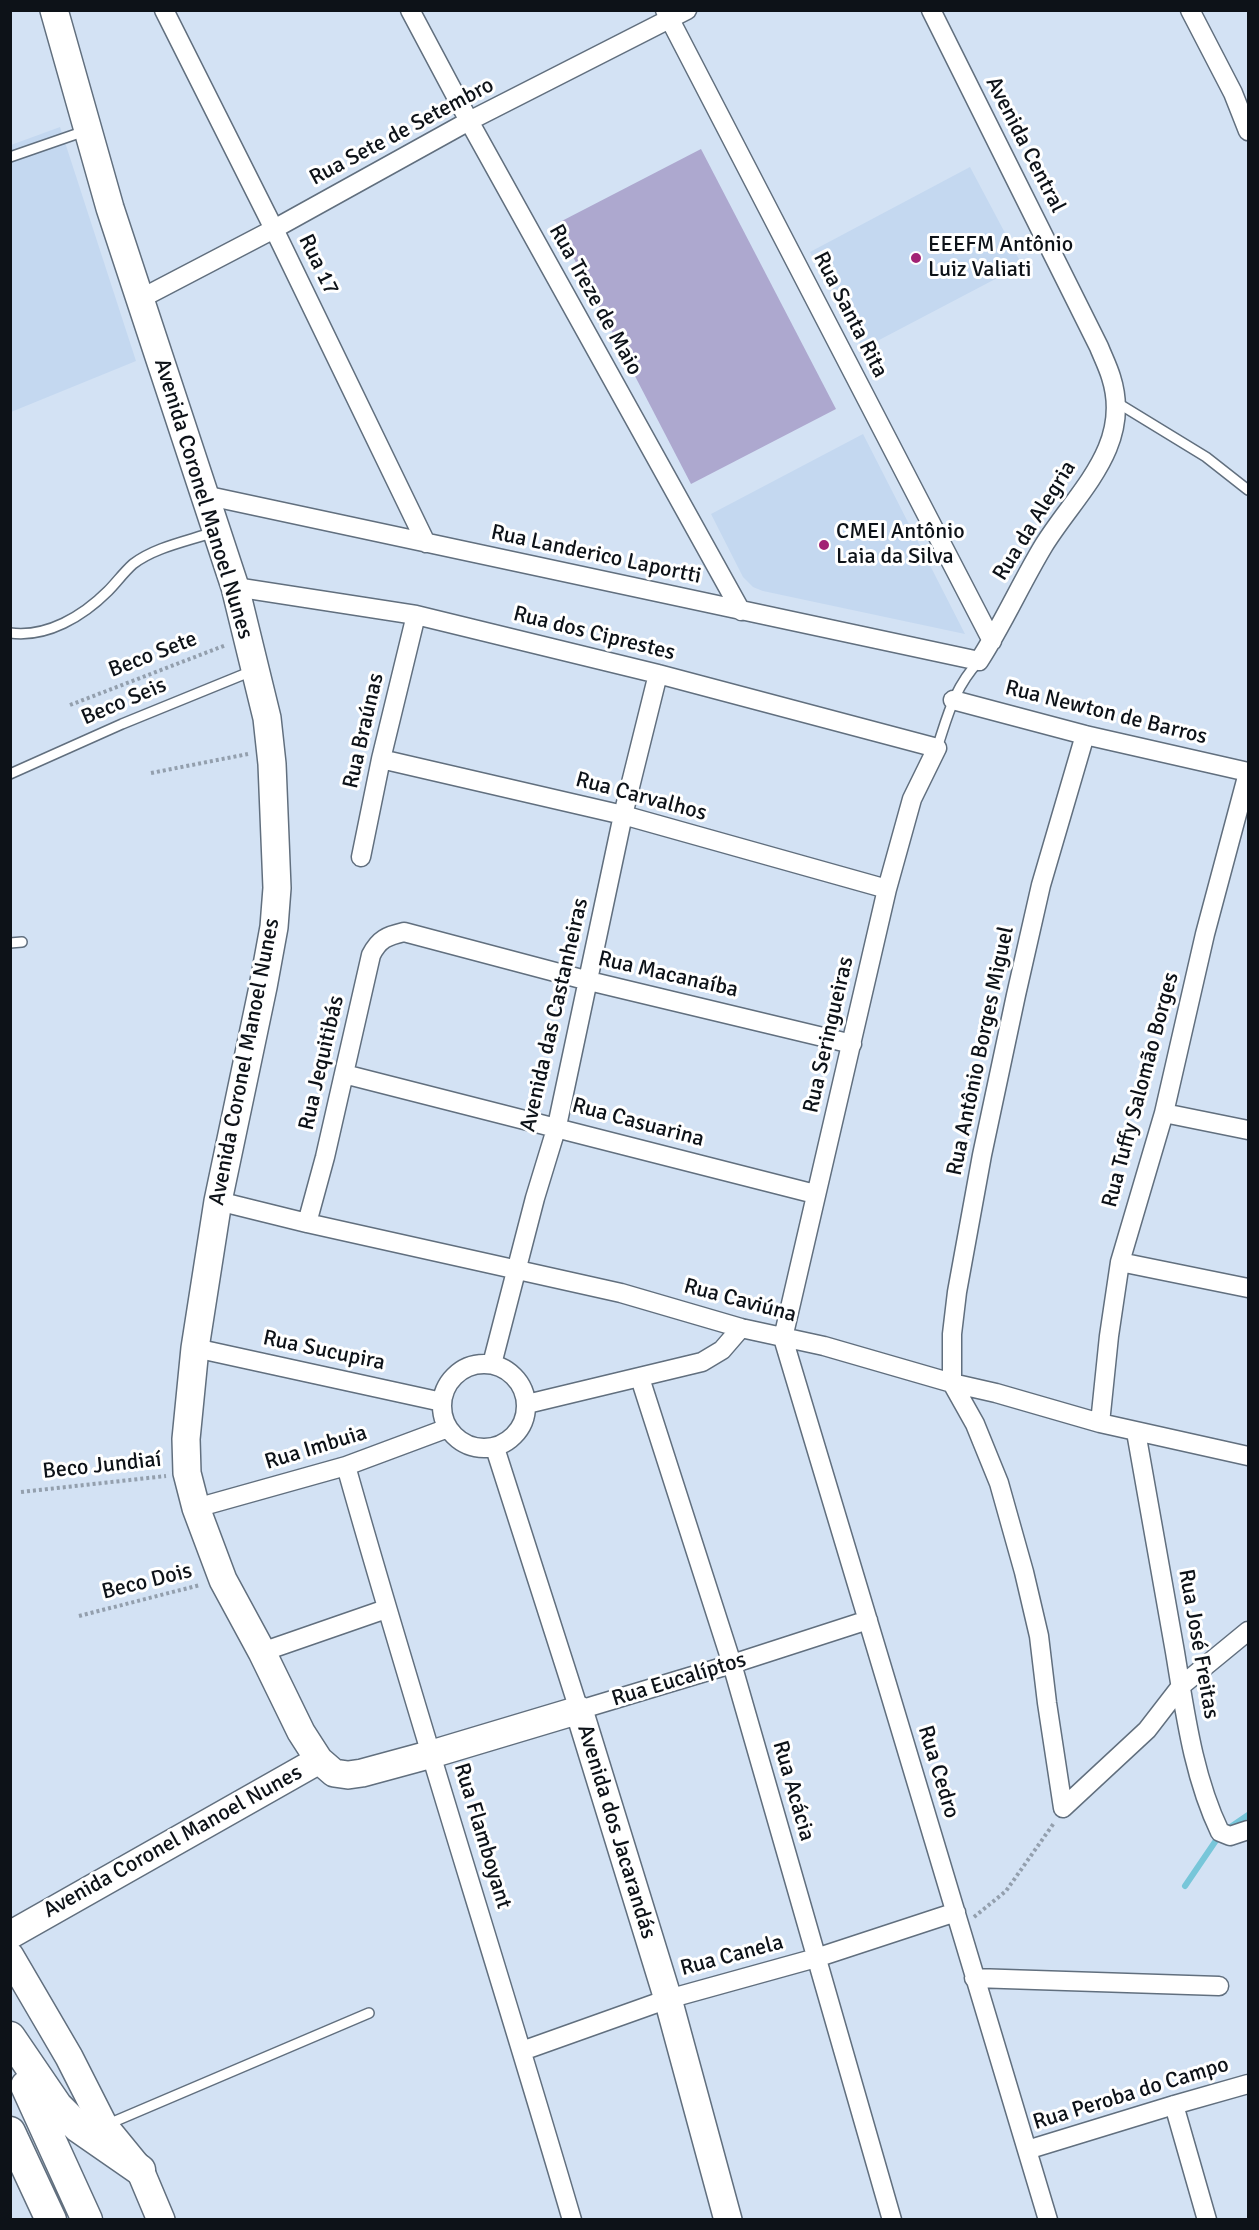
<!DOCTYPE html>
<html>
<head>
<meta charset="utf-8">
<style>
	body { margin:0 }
	#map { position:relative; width:1259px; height:2230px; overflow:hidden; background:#d3e2f4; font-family:Signika,sans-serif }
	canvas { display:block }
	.frame { position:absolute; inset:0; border:12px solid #0d1218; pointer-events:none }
</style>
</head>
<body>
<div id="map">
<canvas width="1259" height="2230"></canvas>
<div class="frame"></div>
</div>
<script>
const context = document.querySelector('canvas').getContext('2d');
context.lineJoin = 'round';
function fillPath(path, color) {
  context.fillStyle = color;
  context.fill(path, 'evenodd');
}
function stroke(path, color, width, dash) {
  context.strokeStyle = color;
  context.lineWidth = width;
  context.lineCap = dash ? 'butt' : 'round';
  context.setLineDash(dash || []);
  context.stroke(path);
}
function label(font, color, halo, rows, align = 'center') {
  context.font = font + ' Signika,sans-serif';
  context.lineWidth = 6;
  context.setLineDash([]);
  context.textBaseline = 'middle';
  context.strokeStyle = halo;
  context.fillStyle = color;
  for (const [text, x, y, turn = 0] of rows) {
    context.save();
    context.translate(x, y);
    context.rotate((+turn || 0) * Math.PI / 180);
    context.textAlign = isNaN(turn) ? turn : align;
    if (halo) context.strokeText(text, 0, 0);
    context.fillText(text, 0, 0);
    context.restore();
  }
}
const built = new Path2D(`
	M60,127L136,361L11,412V145Z
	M970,167L1022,265L862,349L810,252Z
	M863,434L965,634L763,591L753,587L743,577L711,514Z`);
const green = new Path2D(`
	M701,149L836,409L691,484L556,224Z`);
const stream = new Path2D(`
	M1229,1828L1248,1815
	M1185,1886L1219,1836`);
const path = new Path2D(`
	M70,705L226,645
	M151,773L248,754
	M21,1492L166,1476
	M79,1616L200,1585
	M974,1917L1006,1891L1054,1823`);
const lane = new Path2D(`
	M10,157L85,131
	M1116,402L1206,457L1248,490
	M10,633C47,638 83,616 108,591C116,583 124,572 133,564C155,547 188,541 214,532
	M937,748C948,715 954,688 979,661
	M10,774L122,724L252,671
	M10,943L22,942
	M106,2125L369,2013`);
const street = new Path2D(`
	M164,10L274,229L426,543
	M410,10L469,121L741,611
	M665,10L992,641
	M1190,10L1233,93L1248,131
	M140,299L274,229L469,121L687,10
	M204,495L979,661C1003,624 1021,583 1044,545C1077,492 1133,446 1111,377C1108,367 1103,357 1099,347L931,10
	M235,587L416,615L658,674L937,748L912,799L887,889L783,1338L1048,2220
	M953,700L1085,735L1248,772
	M381,759L623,815L887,889
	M361,857L381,759L416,615
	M344,1074L815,1194
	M1164,1113L1248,1130
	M218,1201L307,1223L621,1293L741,1328L824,1346L952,1383L996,1393L1100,1423L1248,1456
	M307,1223L325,1157L371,955C379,939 387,936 404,932L589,981L852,1044
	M1120,1262L1248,1288
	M195,1348L442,1402
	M442 1406a42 42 0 1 1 84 0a42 42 0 1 1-84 0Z
	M492,1364L535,1198L557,1126L623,815L658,674
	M640,1378L732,1664L892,2220
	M527,1404L702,1362L722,1350L741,1328
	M1100,1423L1109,1336L1120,1262L1164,1113L1205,934L1248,773
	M1136,1432C1149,1505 1162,1578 1175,1652C1185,1712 1193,1776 1220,1832L1230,1836L1248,1830
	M495,1448L579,1710L732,1664L868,1620
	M346,1466C417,1718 498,1968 572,2220
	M196,1508L346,1466L448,1428
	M262,1652L386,1609
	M1063,1808L1047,1703L1039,1636L1024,1572L999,1483L975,1424L952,1383V1334L957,1292L982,1155L1016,995L1041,885L1085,735
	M1063,1808L1147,1730L1181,1686L1248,1631
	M974,1978L1219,1986
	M522,2051L668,1999L816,1958L956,1912
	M1174,2105L1207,2220
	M1027,2150L1174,2105L1248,2084`);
const secondary = new Path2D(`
	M54,10L110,208L235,587L267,718L272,764L277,888L274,927L263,987L218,1201L195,1348L186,1439L187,1473L196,1508L223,1580L262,1652L301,1732L319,1760L334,1773L348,1775L362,1773L432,1754L579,1710L668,1999L728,2220
	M10,1935L319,1760
	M10,1956L69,2057L104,2126L140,2170L161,2220`);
const primary = new Path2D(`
	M10,2037L57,2106L78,2127L140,2170
	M26,2086L87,2220
	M10,2132L51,2220`);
const markers = [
	[916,258,6,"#a22274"],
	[824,545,6,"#a22274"]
];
const streetNames = [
	["Rua Sete de Setembro",402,132,-28],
	["Avenida Central",1025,145,63],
	["Rua 17",318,265,64],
	["Rua Treze de Maio",595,300,61],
	["Rua Santa Rita",850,315,63],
	["Avenida Coronel Manoel Nunes",203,499,73],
	["Rua da Alegria",1035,521,-58],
	["Rua Landerico Laportti",596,555,12],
	["Rua dos Ciprestes",594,634,14],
	["Beco Sete",153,655,-21],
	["Beco Seis",124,702,-23],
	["Rua Newton de Barros",1106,713,14],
	["Rua Braúnas",364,731,-77],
	["Rua Carvalhos",641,797,15],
	["Rua Macanaíba",668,975,13],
	["Avenida das Castanheiras",555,1015,-77],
	["Rua Seringueiras",829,1035,-77],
	["Rua Antônio Borges Miguel",981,1051,-78],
	["Avenida Coronel Manoel Nunes",245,1062,-79],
	["Rua Jequitibás",322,1063,-77],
	["Rua Tuffy Salomão Borges",1141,1090,-75],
	["Rua Casuarina",638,1123,15],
	["Rua Caviúna",740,1301,15],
	["Rua Sucupira",324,1351,12],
	["Rua Imbuia",316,1448,-17],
	["Beco Jundiaí",102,1466,-6],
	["Beco Dois",147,1582,-14],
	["Rua José Freitas",1198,1644,80],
	["Rua Eucalíptos",679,1680,-17],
	["Rua Cedro",938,1772,73],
	["Rua Acácia",793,1791,74],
	["Avenida dos Jacarandás",616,1832,73],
	["Rua Flamboyant",482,1836,73],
	["Avenida Coronel Manoel Nunes",173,1842,-29],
	["Rua Canela",732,1956,-15],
	["Rua Peroba do Campo",1131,2094,-17]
];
const poiNames = [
	["EEEFM Antônio",928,245],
	["Luiz Valiati",928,270],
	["CMEI Antônio",836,532],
	["Laia da Silva",836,557]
];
fillPath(built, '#c4d8f0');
fillPath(green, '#ada8cf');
stroke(stream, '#77c6d9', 6);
stroke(lane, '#616f7e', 12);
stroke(street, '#616f7e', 21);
stroke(secondary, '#616f7e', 30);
stroke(primary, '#616f7e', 33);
stroke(path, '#939fad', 4, [3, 3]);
stroke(lane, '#fff', 9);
stroke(street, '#fff', 18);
stroke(secondary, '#fff', 27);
stroke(primary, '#fff', 30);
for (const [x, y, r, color] of markers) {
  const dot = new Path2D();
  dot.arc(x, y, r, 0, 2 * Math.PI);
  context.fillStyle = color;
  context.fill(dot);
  stroke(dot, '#fff', 2);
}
label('22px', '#0d1218', '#fff', streetNames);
label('22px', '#0d1218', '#fff', poiNames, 'left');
</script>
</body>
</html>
